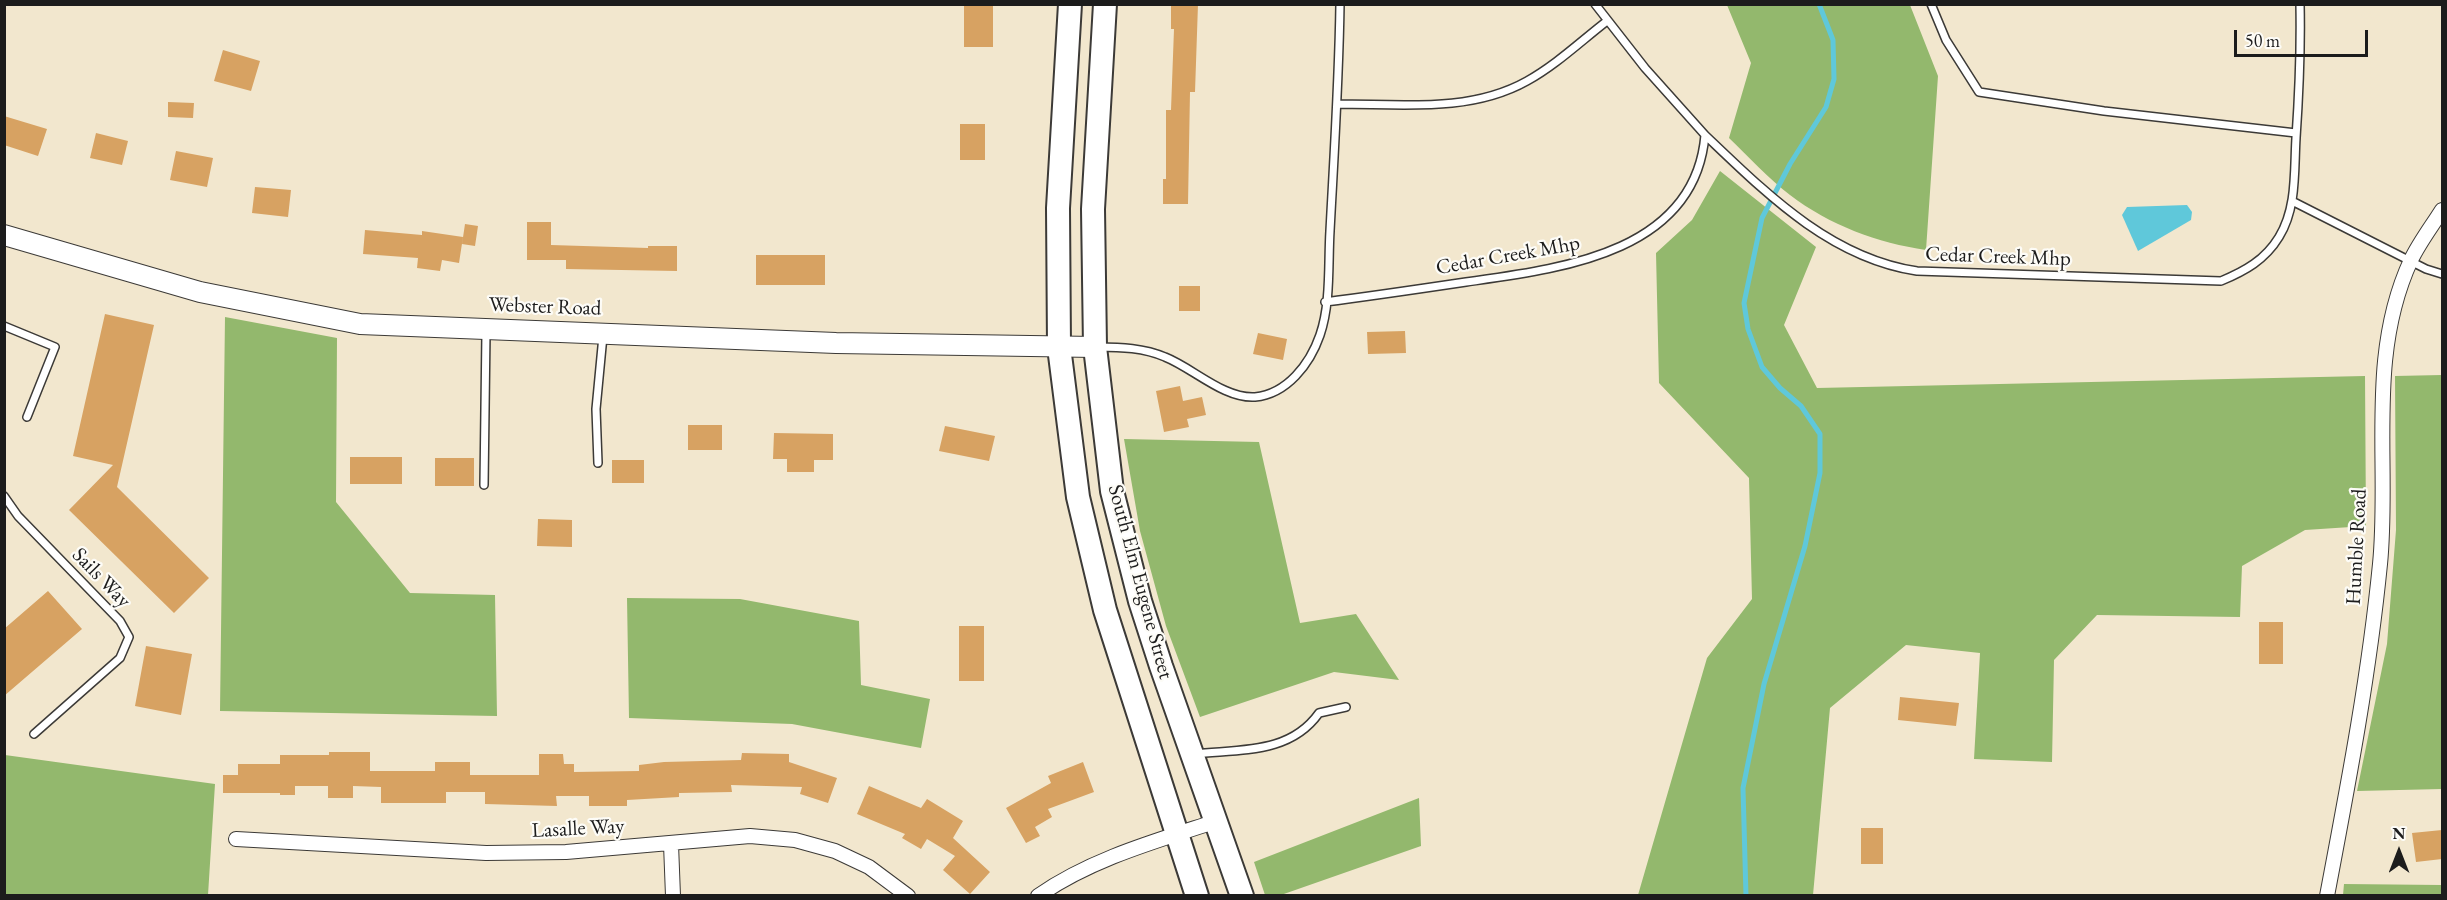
<!DOCTYPE html>
<html>
<head>
<meta charset="utf-8">
<style>
	body { margin:0 }
	#map { position:relative; width:2447px; height:900px; overflow:hidden; background:#f2e7ce; font-family:"EB Garamond",serif }
	canvas { display:block }
	.frame { position:absolute; inset:0; border:6px solid #1c1c1c; pointer-events:none }
	.north { position:absolute; left:2369px; top:822px; width:60px; height:60px; -webkit-text-stroke:4px #fdfcf7; paint-order:stroke; rotate:0deg; font-size:16px; font-weight:700; line-height:24px; text-align:center; color:#1c1c1c }
	.north::after { content:''; display:block; margin:auto; width:21px; height:27px; background:#1c1c1c; clip-path:polygon(50% 0,100% 100%,50% 72%,0 100%) }
	.scale { position:absolute; left:2234px; top:30px; width:134px; height:27px; box-sizing:border-box; border:3px solid #1c1c1c; border-top:0; padding-left:8px; font-size:18px; line-height:21px; white-space:nowrap; color:#1c1c1c; -webkit-text-stroke:4px #fdfcf7; paint-order:stroke }
</style>
</head>
<body>
<div id="map">
<canvas width="2447" height="900"></canvas>
<div class="frame"></div>
<div class="north">N</div>
<div class="scale">50 m</div>
</div>
<script>
const context = document.querySelector('canvas').getContext('2d');
context.lineJoin = 'round';
function fillPath(path, color) {
  context.fillStyle = color;
  context.fill(path, 'evenodd');
}
function stroke(path, color, width, dash) {
  context.strokeStyle = color;
  context.lineWidth = width;
  context.lineCap = dash ? 'butt' : 'round';
  context.setLineDash(dash || []);
  context.stroke(path);
}
function label(font, color, halo, rows, align = 'center') {
  context.font = font + ' "EB Garamond",serif';
  context.lineWidth = 4.5;
  context.setLineDash([]);
  context.textBaseline = 'middle';
  context.strokeStyle = halo;
  context.fillStyle = color;
  for (const [text, x, y, turn = 0] of rows) {
    context.save();
    context.translate(x, y);
    context.rotate((+turn || 0) * Math.PI / 180);
    context.textAlign = isNaN(turn) ? turn : align;
    if (halo) context.strokeText(text, 0, 0);
    context.fillText(text, 0, 0);
    context.restore();
  }
}
const forest = new Path2D(`
	M1727,5H1910L1938,76L1926,250C1878,243 1829,225 1790,195C1769,179 1749,157 1729,138L1751,63Z
	M1720,171L1816,247L1784,325L1817,388L2365,376L2366,526L2305,530L2242,566L2240,617L2097,615L2054,660L2052,762L1974,759L1980,653L1906,645L1830,708L1813,895H1638L1707,658L1752,599L1749,478L1659,383L1656,253L1692,220Z
	M225,317L337,338L336,502L410,593L495,595L497,716L220,711Z
	M2442,375V789L2357,791L2387,644L2396,530L2395,376Z
	M1124,439L1259,442L1300,623L1356,614L1399,680L1334,672L1200,717L1166,626L1140,531Z
	M627,598L740,599L859,621L861,685L930,699L921,748L792,724L629,718Z
	M5,755L215,784L208,895H5Z
	M1419,798L1421,846L1281,895H1265L1254,862Z
	M2344,884L2441,885L2442,895H2343Z`);
const water = new Path2D(`
	M2187,205L2192,212L2191,220L2138,251L2122,215L2127,207Z`);
const stream = new Path2D(`
	M1746,896L1743,788L1764,684L1805,546L1820,473V434L1801,406L1780,388L1762,367L1748,329L1744,303L1762,218L1790,164L1826,107L1834,79L1833,40L1819,4`);
const building = new Path2D(`
	M964,4H993V47H964Z
	M1171,4H1198L1195,92H1190L1188,204H1163V179H1166V110H1171L1174,29H1171Z
	M223,50L260,61L251,91L214,81Z
	M168,102L194,103L193,118L168,117Z
	M4,116L47,129L38,156L4,145Z
	M960,124H985V160H960Z
	M96,133L128,141L122,165L90,158Z
	M176,151L213,158L207,187L170,180Z
	M255,187L291,190L288,217L252,213Z
	M527,222H551V245L648,248V246H677V271L566,269V260H527Z
	M465,224L478,226L475,246L462,244Z
	M365,230L422,235V231L463,237L459,263L442,260L440,271L417,268L418,258L363,254Z
	M756,255H825V285H756Z
	M1179,286H1200V311H1179Z
	M105,314L154,325L117,487L209,578L174,613L69,510L113,465L73,456Z
	M1405,331L1406,353L1368,354L1367,332Z
	M1258,333L1287,339L1283,360L1253,354Z
	M1180,386L1183,401L1202,397L1206,415L1187,419L1189,427L1164,432L1156,391Z
	M688,425H722V450H688Z
	M945,426L995,436L989,461L939,451Z
	M774,433L833,434V460H814V472H787V459H773Z
	M350,457H402V484H350Z
	M435,458H474V486H435Z
	M612,460H644V483H612Z
	M538,519L572,520V547L537,546Z
	M48,591L82,629L4,696V629Z
	M2259,622H2283V664H2259Z
	M959,626H984V681H959Z
	M146,646L192,654L181,715L135,706Z
	M1900,697L1959,703L1956,726L1898,720Z
	M329,752H370V771H435V762H470V775H539V754H563L564,764H574V772L639,771V765L664,762L741,760L742,753L789,754V762L837,778L828,803L800,794L802,787L731,785L732,792L679,793V797L627,800V806H589V796H556L557,806L485,804V792H446V803H381V787L353,786V798H328V786H295V795H280V793H223V775H238V764H280V755H329Z
	M1083,762L1094,792L1048,809L1052,817L1035,827L1040,836L1026,843L1006,808L1051,783L1048,776Z
	M869,786L921,808L927,799L963,821L953,838L990,872L970,894L943,870L955,856L927,839L921,849L902,838L905,834L857,814Z
	M1861,828H1883V864H1861Z
	M2442,830V859L2416,862L2412,833Z`);
const lane = new Path2D(`
	M1931,4L1946,40L1979,92L2104,111L2296,133
	M1338,104C1401,104 1470,113 1527,81C1556,65 1581,41 1607,21
	M1705,135C1766,193 1830,258 1917,271L2221,281C2245,271 2265,260 2279,237C2297,208 2294,171 2296,138C2299,94 2301,49 2300,4
	M2292,201L2426,269L2442,274
	M1325,302C1372,296 1419,289 1466,282C1558,269 1695,254 1705,135L1645,68L1595,4
	M4,326L55,347L27,417
	M1098,347C1121,347 1144,348 1165,357C1193,368 1224,399 1255,397C1287,394 1310,364 1320,335C1331,303 1328,264 1330,231C1334,155 1339,80 1340,4
	M598,463L596,409L603,336
	M484,485L486,332
	M4,496L18,516L120,621L129,637L120,658L34,734
	M1195,754C1241,749 1290,754 1319,713L1346,707`);
const street = new Path2D(`
	M236,839L486,853L566,852L750,836L795,840L835,851L869,867L908,896
	M671,844L673,896
	M1038,896C1091,859 1156,841 1217,821
	M2327,896C2348,785 2369,676 2380,564C2390,463 2366,357 2411,260C2419,243 2432,226 2442,210`);
const secondary = new Path2D(`
	M4,235L200,292L360,324L836,343L1095,347`);
const primary = new Path2D(`
	M1070,4L1058,208L1059,347L1078,497L1105,610L1197,896
	M1105,4L1093,209L1095,347L1112,491L1140,601L1161,666L1242,896`);
const streetNames = [
	["Cedar Creek Mhp",1508,256,-10],
	["Cedar Creek Mhp",1998,257,2],
	["Webster Road",545,307,2],
	["Humble Road",2357,547,-87],
	["Sails Way",101,578,46],
	["South Elm Eugene Street",1140,582,75],
	["Lasalle Way",578,829,-3]
];
fillPath(forest, '#93b86d');
fillPath(water, '#5fc8da');
stroke(stream, '#5fc8da', 5);
fillPath(building, '#d7a262');
stroke(lane, '#3c3a37', 10);
stroke(street, '#3c3a37', 16);
stroke(secondary, '#3c3a37', 22);
stroke(primary, '#3c3a37', 26);
stroke(lane, '#fff', 7);
stroke(street, '#fff', 14);
stroke(secondary, '#fff', 20);
stroke(primary, '#fff', 22);
label('21px', '#1c1c1c', '#fdfcf7', streetNames);
</script>
</body>
</html>
